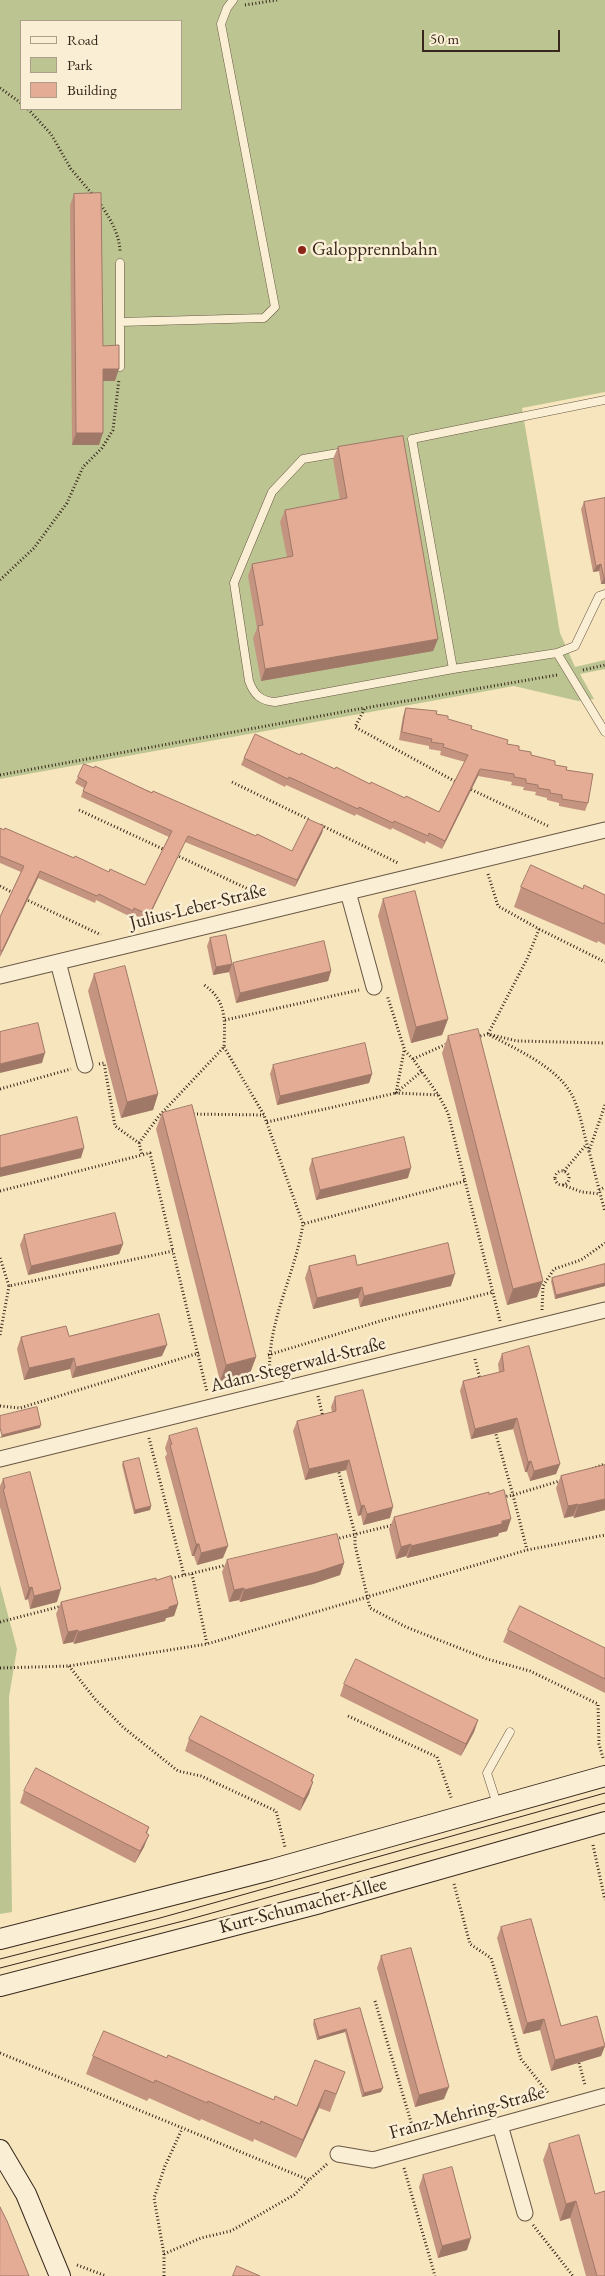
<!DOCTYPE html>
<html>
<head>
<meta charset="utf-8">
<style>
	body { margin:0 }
	#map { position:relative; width:605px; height:2276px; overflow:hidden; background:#f7e5bd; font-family:"EB Garamond",serif }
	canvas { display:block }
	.legend { position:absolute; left:20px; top:20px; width:162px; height:90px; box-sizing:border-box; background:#faeed4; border:1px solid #ac9e8a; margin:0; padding:6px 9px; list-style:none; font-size:15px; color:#38271c }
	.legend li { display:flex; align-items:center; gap:10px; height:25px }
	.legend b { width:25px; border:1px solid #ac9e8a }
	.scale { position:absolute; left:422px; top:30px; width:138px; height:22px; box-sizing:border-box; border:2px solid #38271c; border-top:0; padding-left:6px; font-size:15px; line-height:18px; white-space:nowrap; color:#38271c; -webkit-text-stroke:4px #faeed4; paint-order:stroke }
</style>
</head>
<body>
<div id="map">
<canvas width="605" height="2276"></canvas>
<ul class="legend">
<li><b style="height:6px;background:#faeed4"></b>Road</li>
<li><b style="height:14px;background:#bcc592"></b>Park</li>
<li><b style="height:14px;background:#e4ac95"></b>Building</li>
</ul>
<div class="scale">50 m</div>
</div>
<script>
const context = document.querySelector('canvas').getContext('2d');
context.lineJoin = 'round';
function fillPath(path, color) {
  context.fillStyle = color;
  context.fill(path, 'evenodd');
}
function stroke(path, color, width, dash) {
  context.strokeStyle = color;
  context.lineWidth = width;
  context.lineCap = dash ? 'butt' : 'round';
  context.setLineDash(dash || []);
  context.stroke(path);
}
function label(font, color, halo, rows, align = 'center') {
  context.font = font + ' "EB Garamond",serif';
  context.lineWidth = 5;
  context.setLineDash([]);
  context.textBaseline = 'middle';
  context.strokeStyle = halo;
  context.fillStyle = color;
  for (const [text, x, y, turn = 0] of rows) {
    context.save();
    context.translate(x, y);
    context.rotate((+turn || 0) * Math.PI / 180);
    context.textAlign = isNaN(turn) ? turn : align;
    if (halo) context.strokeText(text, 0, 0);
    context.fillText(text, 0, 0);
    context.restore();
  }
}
const green = new Path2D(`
	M0,0H605V392L522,408L560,633L575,667L605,660V669L580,674L594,699L578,701L514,686L0,779ZM21,21H181V109H21Z
	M0,1585L17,1649L9,1697L12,1912L0,1914Z`);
const path = new Path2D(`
	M245,5L277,0
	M0,88L21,103
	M28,109L51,134L71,169L93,195
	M99,202C109,217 119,232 120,251
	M0,580L34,548L67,503L83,467L102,448L113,430L119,379
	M583,670L605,665
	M0,775L364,708
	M232,782L310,820
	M458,783L355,727L365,708L557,675
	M468,788L548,826
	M79,810L165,850
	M321,825L398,863
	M176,855L263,896
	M488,874L498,906L539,929L605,962
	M0,886L15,894
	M25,899L101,935
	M539,929L527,959L488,1034C517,1050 556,1066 572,1095C581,1113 583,1133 589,1151
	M225,1020L359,990
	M477,1037L488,1034L517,1041L605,1043
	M224,1047L264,1115L303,1224L465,1181L448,1113L439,1096L413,1059L405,1051L387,995
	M404,1051L396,1093L439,1095
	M413,1059L449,1043
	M99,1064L104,1063L115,1126L139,1143L142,1155L150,1153L173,1251
	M0,1089L71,1069
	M605,1105L589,1151L605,1212
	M190,1114L264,1115
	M267,1122L396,1093L422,1071
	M139,1143L159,1116L224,1047C225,1022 227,1000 204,985
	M555 1178a7 7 0 1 1 14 0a7 7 0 1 1-14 0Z
	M564,1171L586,1145
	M465,1181L500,1321
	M563,1185L582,1192L600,1194
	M599,1190L605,1187
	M0,1191L142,1155
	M0,1258L9,1286L173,1251L207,1392
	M542,1310L543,1286L554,1269L581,1260L605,1243
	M0,1335L9,1286
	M268,1355L387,1319L493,1292
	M475,1359L480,1379
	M270,1376C266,1323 295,1276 303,1224
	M318,1396L323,1417
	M0,1406L20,1408L199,1353
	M495,1431L513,1495L563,1480
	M149,1438L184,1575
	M338,1469L355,1534V1545L370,1608L406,1627L487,1659L530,1671L598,1704L599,1744L603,1758
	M589,1470L605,1464
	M503,1497L513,1495L527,1550
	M336,1539L393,1525
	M192,1574L207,1644
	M168,1579L227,1565
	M0,1622L62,1606
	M69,1666L95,1699L124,1728L178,1771L201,1776L276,1811L285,1847
	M0,1668L69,1666L207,1644L527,1550L605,1535
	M348,1716L437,1757L452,1800
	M593,1845L605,1900
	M454,1884L470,1944L491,1958L521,2059L549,2094
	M375,2001L414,2132
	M0,2053L309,2180L327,2164
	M579,2063L585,2085
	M404,2168L435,2276
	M533,2225L573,2276
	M164,2254L201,2238L231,2231L294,2195L309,2180
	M77,2265L106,2276
	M164,2276V2254L154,2198L165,2166L182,2129`);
const lane = new Path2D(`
	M120,263V367
	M120,322L264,318L275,307L221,24L227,8L233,0
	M605,400L412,439L453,669L557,653L605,732
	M344,452L303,459L272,492L234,583L249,681C254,695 261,701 275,702L453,669
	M557,653L575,646L599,596L605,594
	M497,1804L487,1773L510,1732`);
const street = new Path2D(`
	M348,892L374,987
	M58,962L85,1065
	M0,976L605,830
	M0,1459L605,1310
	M500,2125L525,2213
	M338,2154L373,2160L605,2096`);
const secondary = new Path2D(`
	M0,1939L270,1870L605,1776
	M0,1986L320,1903L605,1822
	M0,2150L26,2194L60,2276`);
const tram = new Path2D(`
	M0,1959L160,1918L605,1793
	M0,1968L187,1920L605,1803`);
const wall = new Path2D(`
	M74,194L103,346L115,381H103L99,445H72L70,205Z
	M338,447L438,639L433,651L261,681L253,638L257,628L248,576L252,564L287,557L280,522L285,510L340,500L333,459Z
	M605,498V584H601L599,571L593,572L581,509L584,502Z
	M406,708L436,714L566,770L588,803L585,811L559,806V803L547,800V798L535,795L536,792L523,790L524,787L511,785L512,782L478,776L442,849L426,841L425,844L392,828L391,830L356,814L355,816L286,785L285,787L241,765L244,758L300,755L439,812L465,762L440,755L441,751L429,749V746L399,740L403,716Z
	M94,768L292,851L324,826L322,833L295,887L185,842L147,921L132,914L131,917L96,900L95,903L38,878L0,957V917L21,872L0,863V828L109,872L145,885L169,837L81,797L84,788L75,783L78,777Z
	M521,887L583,889L605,895V945L598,941L597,943L514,907Z
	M383,899L448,1019L442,1035L411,1043L378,916Z
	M210,938L232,964L233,963L331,971L328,981L236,1003L229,972L213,975L207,946Z
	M94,974L158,1094L153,1110L121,1118L88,991Z
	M448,1036L537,1297L507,1305L442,1053Z
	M273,1065L372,1074L369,1083L277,1105L270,1074Z
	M162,1113L256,1357L250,1373L220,1381L156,1129Z
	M312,1159L408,1178L316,1200L309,1169Z
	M24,1235L123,1244L119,1254L28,1275L20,1245Z
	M605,1264V1286L555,1299L551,1281L552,1278Z
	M357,1265L451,1286L360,1307L358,1298L313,1309L305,1278L309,1266Z
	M69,1336L162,1356L72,1378L70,1369L24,1380L17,1349L21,1337Z
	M502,1354L560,1464L556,1474L530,1481L527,1472H525L513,1429L471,1439L460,1391L463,1381L499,1372L498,1364Z
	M335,1397L390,1518L363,1525L361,1515L358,1516L346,1470L305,1480L293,1431L297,1421L332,1412L331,1407Z
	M169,1436L223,1558L197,1565L194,1556H192L165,1457L167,1454L165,1448Z
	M123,1462L151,1506L150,1510L134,1514L122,1465Z
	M605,1465V1510L574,1518L573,1516L564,1518L556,1488L561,1476Z
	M3,1479L57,1602L30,1609L28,1599L25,1600L0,1507V1486Z
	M394,1517L507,1531L499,1533L498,1536L407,1558L406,1556L396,1559L389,1529Z
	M227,1560L344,1563L340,1575L313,1584L240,1602L239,1600L229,1602L222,1572Z
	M156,1580L178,1604L174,1616L166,1618L165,1621L74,1644L73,1642L63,1644L56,1614L61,1602Z
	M508,1630L605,1648V1693L503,1642Z
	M344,1684L478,1720L474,1732L461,1756L340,1696Z
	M189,1739L314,1775L309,1794L300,1811L185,1751Z
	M24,1791L149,1827L147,1834L144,1847L135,1863L20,1803Z
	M501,1927L561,2026L605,2046L601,2056L551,2071L540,2030L523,2034L497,1938Z
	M381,1956L444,2099L415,2107L377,1968Z
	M360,2008L381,2092L362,2097L345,2032L317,2040L313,2024L314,2020Z
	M93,2056L167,2058L274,2100L297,2106L345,2072L330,2112L319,2108L296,2158L254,2139L253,2142L201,2119L200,2121L149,2098L147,2101L86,2074Z
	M549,2144L595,2194L605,2276H586L570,2218L560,2221L543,2160Z
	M423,2175L467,2250L438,2258L419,2187Z`);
const shadedWall = new Path2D(`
	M103,369H119L115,381H98Z
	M76,433H103L99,445H72Z
	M601,564L599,571L593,572L596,566Z
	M604,578H605V584H601Z
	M438,639L433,651L261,681L265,669Z
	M480,769L478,776L442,849L445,841Z
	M324,826L322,833L295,887L297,880Z
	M188,836L185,842L147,921L149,915Z
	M40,871L38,878L0,957L2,951Z
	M232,964L229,972L213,975L216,967Z
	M331,971L328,981L236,1003L240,993Z
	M448,1019L442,1035L411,1043L416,1027Z
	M45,1053L42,1063L0,1073V1064Z
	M372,1074L369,1083L277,1105L280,1096Z
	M158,1094L153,1110L121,1118L127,1102Z
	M84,1148L81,1158L0,1177V1168Z
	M411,1168L408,1178L316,1200L320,1190Z
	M123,1244L119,1254L28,1275L31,1266Z
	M455,1274L451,1286L360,1307L364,1296Z
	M543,1281L537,1297L507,1305L513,1289Z
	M605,1283V1286L555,1299L556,1295Z
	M362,1287L358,1298L313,1309L317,1298Z
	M167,1345L162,1356L72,1378L76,1367Z
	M256,1357L250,1373L220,1381L226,1365Z
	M74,1358L70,1369L24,1380L29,1368Z
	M517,1418L513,1429L471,1439L475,1429Z
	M41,1425L40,1428L0,1438L2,1435Z
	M349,1460L346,1470L305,1480L309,1469Z
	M531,1461L527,1472H525L528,1462Z
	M560,1464L556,1474L530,1481L534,1471Z
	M605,1499V1510L574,1518L578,1505Z
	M578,1504L573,1516L564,1518L568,1506Z
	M364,1505L361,1515L358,1516L361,1506Z
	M151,1506L150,1510L134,1514L135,1510Z
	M393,1507L390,1518L363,1525L367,1514Z
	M511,1519L507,1531L499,1533L498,1536L407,1558L411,1546Z
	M196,1544H199L194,1556H192Z
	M411,1544L406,1556L396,1559L401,1547Z
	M228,1546L223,1558L197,1565L201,1553Z
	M344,1563L340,1575L313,1584L240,1602L244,1590Z
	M32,1587L28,1599L25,1600L29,1588Z
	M244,1588L239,1600L229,1602L234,1590Z
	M61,1589L57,1602L30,1609L34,1596Z
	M178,1604L174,1616L166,1618L165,1621L74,1644L78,1632Z
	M78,1630L73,1642L63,1644L68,1632Z
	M478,1720L474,1732L461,1756L466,1744Z
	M313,1782L309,1794L300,1811L304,1799Z
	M149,1835L144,1847L135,1863L140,1851Z
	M544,2019L540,2030L523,2034L527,2023Z
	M346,2029L345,2032L317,2040L319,2037Z
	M605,2046L601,2056L551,2071L555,2060Z
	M449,2087L444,2099L415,2107L419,2095Z
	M383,2088L381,2092L362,2097L364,2093Z
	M325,2090L319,2108L296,2158L303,2140Z
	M576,2201L570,2218L560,2221L566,2204Z
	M471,2238L467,2250L438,2258L442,2246Z`);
const building = new Path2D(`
	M101,193L103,346L119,345V369H103V433H76L74,194Z
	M403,436L438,639L265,669L258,626L263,625L252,564L293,556L285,510L347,498L338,447Z
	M605,498V578H604L601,564L596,566L584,502Z
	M406,708L437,711L436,714L448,716V719L472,726L471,729L508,740L507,744L519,746V750L531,752V755L555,761V765L567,767L566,770L593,774L588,803L562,799V795L550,793V790L538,788V785L526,783V779L514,777V774L480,769L445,841L429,833L428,836L394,821L393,823L359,807L358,809L289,777L288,779L244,758L255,734L300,755L301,753L335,769L336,767L370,784L371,782L405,798L406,796L439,812L468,755L443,747L444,744L431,742L432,739L402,732Z
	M84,764L94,768L95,766L152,793L153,791L256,836L257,834L292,851L308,819L324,826L297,880L188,836L149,915L134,908L133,911L99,894L97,896L40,871L2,951L0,950V917L24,866L0,856V828L4,830L5,828L74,858L75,856L109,872L110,869L145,885L172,831L83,791L87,782L78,777Z
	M531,865L583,889L584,885L605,895V922L604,924L521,887Z
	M415,891L448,1019L416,1027L383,899Z
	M226,935L232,964L216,967L210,938Z
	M324,941L331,971L240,993L233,963Z
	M125,966L158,1094L127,1102L94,974Z
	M38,1023L45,1053L0,1064V1032Z
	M478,1029L543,1281L513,1289L448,1036Z
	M365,1043L372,1074L280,1096L273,1065Z
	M192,1105L256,1357L226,1365L162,1113Z
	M77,1117L84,1148L0,1168V1136Z
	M404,1137L411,1168L320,1190L312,1159Z
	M115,1213L123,1244L31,1266L24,1235Z
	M448,1243L455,1274L364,1296L362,1287L317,1298L309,1266L355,1255L357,1265Z
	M605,1264V1283L556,1295L552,1278Z
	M159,1314L167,1345L76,1367L74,1358L29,1368L21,1337L66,1326L69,1336Z
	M529,1346L560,1464L534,1471L531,1461L528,1462L517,1418L475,1429L463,1381L504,1371L502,1354Z
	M363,1390L393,1507L367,1514L364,1505L361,1506L349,1460L309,1469L297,1421L336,1411L335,1397Z
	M37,1407L41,1425L2,1435L0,1428V1416Z
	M197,1428L228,1546L201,1553L199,1544H196L170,1445L172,1444L169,1436Z
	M139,1458L151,1506L135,1510L123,1462Z
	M605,1465V1499L578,1505V1504L568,1506L561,1476Z
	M30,1472L61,1589L34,1596L32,1587L29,1588L3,1489L5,1488L3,1479Z
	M504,1490L511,1519L502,1521V1524L411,1546V1544L401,1547L394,1517L489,1492V1494Z
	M337,1534L344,1563L317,1572L244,1590V1588L234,1590L227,1560Z
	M171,1576L178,1604L169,1607V1609L78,1632V1630L68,1632L61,1602L156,1578V1580Z
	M520,1606L605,1648V1679L508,1630Z
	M356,1659L478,1720L466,1744L344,1684Z
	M201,1716L314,1775L311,1781L313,1782L304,1799L189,1739Z
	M36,1768L149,1827L146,1833L149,1835L140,1851L24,1791Z
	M531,1919L561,2026L597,2016L605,2046L555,2060L544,2019L527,2023L501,1927Z
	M411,1948L449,2087L419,2095L381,1956Z
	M360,2008L383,2088L364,2093L346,2029L319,2037L314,2020Z
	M104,2031L167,2058L168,2055L274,2100L275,2096L297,2106L315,2060L345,2072L336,2094L325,2090L303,2140L261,2121L260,2124L208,2101L207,2103L155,2080L154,2083L93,2056Z
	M579,2135L595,2194L605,2191V2276H597L576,2201L566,2204L549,2144Z
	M452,2167L471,2238L442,2246L423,2175Z
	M0,2207L7,2221L29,2276H0Z
	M237,2266L260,2276H233Z`);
const markers = [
	[302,250,5,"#8f2418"]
];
const poiNames = [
	["Galopprennbahn",312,250]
];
const streetNames = [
	["Julius-Leber-Straße",198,907,-14],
	["Adam-Stegerwald-Straße",298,1365,-14],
	["Kurt-Schumacher-Allee",303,1906,-15],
	["Franz-Mehring-Straße",467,2113,-15]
];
fillPath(green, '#bcc592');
stroke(lane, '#685644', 9);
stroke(street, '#685644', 17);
stroke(secondary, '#38271c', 22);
stroke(path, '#38271c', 3, [1, 2.5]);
stroke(lane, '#faeed4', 8);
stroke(street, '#faeed4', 15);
stroke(secondary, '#faeed4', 20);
stroke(tram, '#38271c', 1);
fillPath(wall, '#c49480');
fillPath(shadedWall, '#a07868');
fillPath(building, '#e4ac95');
stroke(building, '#a07868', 1);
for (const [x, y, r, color] of markers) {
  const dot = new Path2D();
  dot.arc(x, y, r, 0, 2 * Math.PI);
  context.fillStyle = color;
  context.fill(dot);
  stroke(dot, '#faeed4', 2);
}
label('19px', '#38271c', '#faeed4', poiNames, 'left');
label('19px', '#38271c', '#faeed4', streetNames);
</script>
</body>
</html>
